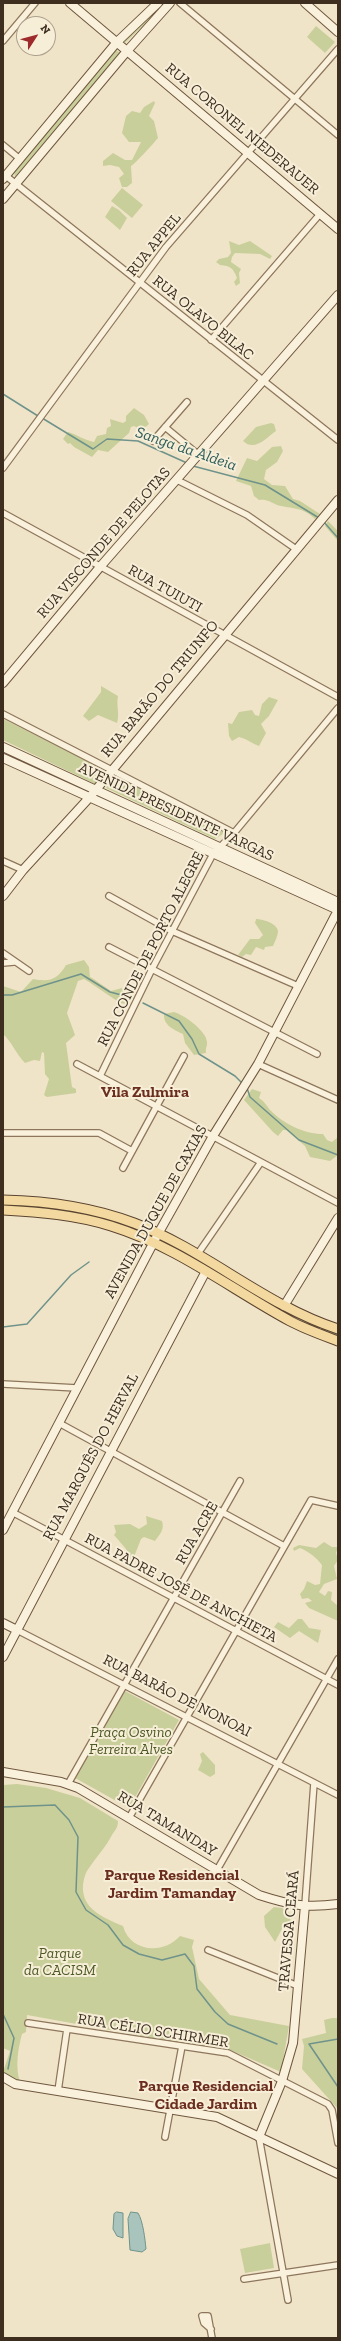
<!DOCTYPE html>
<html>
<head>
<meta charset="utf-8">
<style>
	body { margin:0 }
	#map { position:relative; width:341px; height:2341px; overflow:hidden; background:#f0e4c8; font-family:"Zilla Slab",serif }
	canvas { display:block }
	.frame { position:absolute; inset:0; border:4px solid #3d2e20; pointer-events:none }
	.north { position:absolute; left:16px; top:16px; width:40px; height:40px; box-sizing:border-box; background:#f7eed8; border:1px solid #ada18e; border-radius:50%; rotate:54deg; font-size:11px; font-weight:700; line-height:16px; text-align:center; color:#3d2e20 }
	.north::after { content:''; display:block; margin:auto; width:14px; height:18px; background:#9e2a2b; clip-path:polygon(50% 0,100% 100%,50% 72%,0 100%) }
</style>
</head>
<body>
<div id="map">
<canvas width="341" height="2341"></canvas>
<div class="frame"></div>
<div class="north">N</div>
</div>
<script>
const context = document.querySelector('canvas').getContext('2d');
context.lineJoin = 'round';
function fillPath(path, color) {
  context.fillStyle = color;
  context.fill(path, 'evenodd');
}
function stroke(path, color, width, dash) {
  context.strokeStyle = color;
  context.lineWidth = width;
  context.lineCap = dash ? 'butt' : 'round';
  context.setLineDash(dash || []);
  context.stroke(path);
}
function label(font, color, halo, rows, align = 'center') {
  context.font = font + ' "Zilla Slab",serif';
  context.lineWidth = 4;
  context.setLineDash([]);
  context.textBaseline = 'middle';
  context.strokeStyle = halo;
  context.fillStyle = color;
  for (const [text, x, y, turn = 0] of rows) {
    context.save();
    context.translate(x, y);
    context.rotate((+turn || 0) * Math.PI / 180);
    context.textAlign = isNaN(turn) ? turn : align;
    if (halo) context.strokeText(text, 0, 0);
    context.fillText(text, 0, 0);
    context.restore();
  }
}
const green = new Path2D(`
	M162,3H166L125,43V40Z
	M316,26L335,42L325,53L307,37Z
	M116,50L119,52V55L15,177L14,172Z
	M154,101L155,103L149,116L154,121L158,138C153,144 135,164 131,166L132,183L127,187H122L119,178L124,174L119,167L110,165L103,166V161L113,153L125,160H132L141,142H129L122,133L126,116L132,111L140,113L144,107Z
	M122,188L143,205L132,218L111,201Z
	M112,206L119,210L127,218L120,230L105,217Z
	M229,241L239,245L250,241L272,256L270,259L260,254L235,253L232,257L231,262L241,269L239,273L240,283L236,286L234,282L237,278C233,268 231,266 220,265L216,262L219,259L228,257L231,253Z
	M134,408L144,415L149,424L142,430L134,426L131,427L129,433L108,452L98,450L92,457L74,447L70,443L68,444L63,439L68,432C78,435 84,440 94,442L97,436L106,434L107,428L111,426L110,419L123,423L126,421V416Z
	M271,423L274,424L276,431C266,438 255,452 243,441L256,427Z
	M281,446L283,451L277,462L266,470L264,479L272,485L285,486L293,499L300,501L320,514L315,519C303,507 292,509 277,505C270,502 267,499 259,500L254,496L251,486L236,481L247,458L257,461L272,447Z
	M328,521L338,531V546L337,540L325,526Z
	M101,686L118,696C116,706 120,713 117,723L98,715L89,721L83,716L101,692Z
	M269,697L278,700L269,716L261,724L266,733L259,746C252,744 248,739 239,737L232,741L229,736L228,723L232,724L239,712L252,710L255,715L259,716L262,704Z
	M3,719L106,770L95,784L3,740Z
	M114,776L226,832L215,839L106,788Z
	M256,919C262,919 277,923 278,931C278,935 275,942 273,946L265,947L264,950L256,947L251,955L246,954L242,957L238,955L250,939H259L263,935L255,923Z
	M84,960L89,967L90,977L92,978L111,991L122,988L132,994L126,1004L120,1003L89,982L84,979L78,981L67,1013L75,1035L66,1043L72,1087L76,1089V1093L47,1097L44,1095L49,1079L45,1074L44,1053L42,1052L40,1061L34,1060L25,1063C16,1054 12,1042 3,1034V986L21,992L33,979C50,982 57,980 66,965Z
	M174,1012C184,1015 202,1028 206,1038C209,1047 205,1045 206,1053L194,1055L185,1043L183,1034C174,1030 163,1025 164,1014Z
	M252,1089L261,1092L259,1098C265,1102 266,1105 270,1110C284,1124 304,1134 323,1134L327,1140L332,1142L338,1137V1155L330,1161L310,1157L305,1146L286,1130H283L278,1136L273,1132L244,1100Z
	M3,1203C52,1204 102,1213 146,1233L112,1220L72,1213L3,1207Z
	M290,1313L338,1333V1336L288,1315Z
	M146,1516L162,1521C165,1530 159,1535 155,1541L144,1537L141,1539L132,1562L126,1549L114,1535L116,1532L114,1525L130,1524L139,1529L147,1524Z
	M324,1542L332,1547H338L336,1553L338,1560L334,1566L337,1579L324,1584L319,1592L325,1596L328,1591L332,1592L331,1600L338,1606V1621L309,1608L305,1603L312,1601L308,1598L302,1599L300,1594L304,1589L307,1581L315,1585L320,1584L322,1565C316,1557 309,1552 300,1548L294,1551L293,1548L299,1545L316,1548Z
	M298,1619H302L309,1628L321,1630L318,1643L299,1631L290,1638L274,1627L278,1622L289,1628Z
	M125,1691L179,1720L129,1808L75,1778Z
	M203,1752L215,1765V1774L210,1777L198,1770L202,1761L200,1754Z
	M17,1784L46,1788L80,1798L118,1821C118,1828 115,1830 112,1835C106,1847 97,1856 89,1868C85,1873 84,1879 83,1885C81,1909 104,1918 123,1926C130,1952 163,1955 180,1936L194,1940L192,1947L199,1979L230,2015L289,2026L281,2072L228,2049L187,2044L27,2015L26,2032L22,2034C18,2049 15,2067 20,2082L3,2072L10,2051L3,2048V1785Z
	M274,1907L282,1908L291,1914L290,1923L284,1925L275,1942L265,1927L264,1916Z
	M332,2018H338V2109L302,2069L304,2046L302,2039L326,2033L324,2020Z
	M270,2243L274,2268L245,2273L240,2249Z`);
const water = new Path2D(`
	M117,2212L123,2213V2238L117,2236L113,2229L114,2214Z
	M131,2212L138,2213C143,2221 145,2239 146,2249L142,2252L130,2250L128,2219Z`);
const stream = new Path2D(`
	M3,394L38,416
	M42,418L93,449L107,439L138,441L187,463
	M193,466L265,485L319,518
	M323,521L338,538
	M3,995H12L81,974L110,992L133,998
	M143,1003L179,1021L192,1039L199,1054L235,1076L243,1084
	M247,1088L250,1097L299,1140L338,1155
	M3,1327L27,1324L71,1275L89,1262
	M3,1807L55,1805L69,1820L78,1837L76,1892L86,1910L108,1925L123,1945L139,1954L162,1960L185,1954L194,1966L197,1989L215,2012L228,2024L277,2044
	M3,2014L14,2038L8,2069
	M338,2039L309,2044L338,2087`);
const street = new Path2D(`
	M180,3L338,135
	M3,41L35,3
	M3,145L20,159
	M6,176L338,440
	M211,340L320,214
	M165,427L199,455
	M153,441L187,402
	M3,468L166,247L338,49
	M177,480L247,515L296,549
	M3,513L338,697
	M3,714L234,833
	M3,861L23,870
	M109,896L172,931L298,986
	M109,947L317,1054
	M3,953L29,971
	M3,963L14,962
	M77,1064L338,1203
	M258,1064L338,1100
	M100,1076L152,969L213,854L234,833L338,708
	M3,1133H99L132,1151
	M123,1168L184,1056
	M197,1255L261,1162
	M3,1384L77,1388
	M59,1423L284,1546
	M12,1512L338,1685
	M17,1630L338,1795
	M68,1784L240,1481
	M129,1818L311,1500L338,1506
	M217,1870L338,1659
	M305,1905L314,1783
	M208,1950L298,1986
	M28,2023L228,2053L328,2104L332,2110L338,2143
	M58,2091L67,2029
	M165,2137L182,2046
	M259,2137L288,2300
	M244,2279L338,2265
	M211,2329L204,2323L202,2316H208L212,2338`);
const secondary = new Path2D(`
	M70,3L338,229
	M305,3L338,32
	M3,179L117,42L158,3
	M3,199L127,51L170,3
	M3,683L100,567L338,295
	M3,747L338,902
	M3,758L338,910
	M3,896L23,870L89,798L338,500
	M284,1306L338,1218
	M3,1530L158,1234L213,1136L258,1064L338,910
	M3,1623L17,1630
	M3,1657L206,1271
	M3,1772L61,1782L78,1788L259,1895C290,1905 305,1908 338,1904
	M3,2077L15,2084L217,2117L338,2174
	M259,2137L282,2081L293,2043L305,1905`);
const primary = new Path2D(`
	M3,1200C47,1201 92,1207 134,1223C206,1250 264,1305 338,1329
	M3,1210C39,1212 76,1215 111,1226C176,1246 231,1289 290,1321C305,1329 322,1335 338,1341`);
const streetNames = [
	["RUA CORONEL NIEDERAUER",242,129,40],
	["RUA APPEL",154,245,-51],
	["RUA OLAVO BILAC",203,318,39],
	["RUA VISCONDE DE PELOTAS",104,543,-49],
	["RUA TUIUTI",165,589,29],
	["RUA BARÃO DO TRIUNFO",160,689,-50],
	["AVENIDA PRESIDENTE VARGAS",176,812,25],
	["RUA CONDE DE PORTO ALEGRE",151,949,-63],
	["AVENIDA DUQUE DE CAXIAS",156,1212,-61],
	["RUA MARQUÊS DO HERVAL",91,1457,-62],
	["RUA ACRE",197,1533,-60],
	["RUA PADRE JOSÉ DE ANCHIETA",181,1588,28],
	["RUA BARÃO DE NONOAI",177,1696,27],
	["RUA TAMANDAY",167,1824,31],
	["TRAVESSA CEARÁ",289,1931,-85],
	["RUA CÉLIO SCHIRMER",153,2031,9]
];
const parkNames = [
	["Praça Osvino",131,1733],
	["Ferreira Alves",131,1750],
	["Parque",60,1954],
	["da CACISM",60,1971]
];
const waterNames = [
	["Sanga da Aldeia",186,449,19]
];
const neighbourhoodNames = [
	["Vila Zulmira",145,1092],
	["Parque Residencial",172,1875],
	["Jardim Tamanday",172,1893],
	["Parque Residencial",206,2086],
	["Cidade Jardim",206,2104]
];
fillPath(green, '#c9cf9b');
fillPath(water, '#a9c4bc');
stroke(water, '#6f938a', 1);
stroke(stream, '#6f938a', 1.5);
stroke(street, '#8d765c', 8);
stroke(secondary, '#6f573f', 10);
stroke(primary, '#5b4430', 11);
stroke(street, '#faf1dc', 5.5);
stroke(secondary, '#faf1dc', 8);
stroke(primary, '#f3d9a0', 9);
label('15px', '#3d2e20', '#f7eed8', streetNames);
label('italic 15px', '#4d5a26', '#f7eed8', parkNames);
label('italic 16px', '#2f5d5a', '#f7eed8', waterNames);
label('bold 16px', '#6b2e1e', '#f7eed8', neighbourhoodNames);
</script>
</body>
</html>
